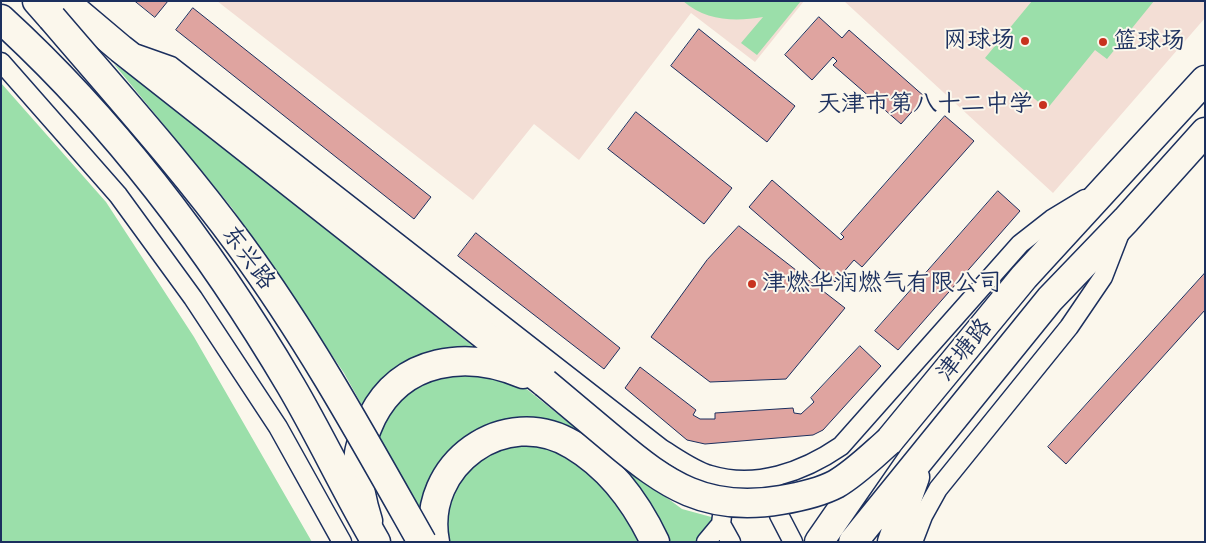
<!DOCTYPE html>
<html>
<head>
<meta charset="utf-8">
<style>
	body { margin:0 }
	#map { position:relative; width:1206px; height:543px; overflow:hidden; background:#fbf7ec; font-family:Caveat,sans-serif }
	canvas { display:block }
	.frame { position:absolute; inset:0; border:2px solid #1b2f5e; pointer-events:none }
</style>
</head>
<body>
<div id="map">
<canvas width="1206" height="543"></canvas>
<div class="frame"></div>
</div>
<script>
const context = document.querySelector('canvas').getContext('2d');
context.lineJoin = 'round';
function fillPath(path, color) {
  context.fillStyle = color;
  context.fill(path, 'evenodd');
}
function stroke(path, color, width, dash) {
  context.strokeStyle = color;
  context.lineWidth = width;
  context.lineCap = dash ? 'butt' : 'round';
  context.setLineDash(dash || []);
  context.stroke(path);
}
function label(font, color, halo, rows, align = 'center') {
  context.font = font + ' Caveat,"LXGW WenKai TC",sans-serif';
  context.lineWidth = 4;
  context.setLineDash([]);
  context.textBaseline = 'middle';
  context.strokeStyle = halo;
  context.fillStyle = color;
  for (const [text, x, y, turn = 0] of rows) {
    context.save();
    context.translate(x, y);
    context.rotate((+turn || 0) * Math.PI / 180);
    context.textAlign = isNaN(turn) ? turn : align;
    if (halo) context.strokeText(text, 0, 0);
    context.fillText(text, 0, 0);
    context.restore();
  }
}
const built = new Path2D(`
	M217,1H804L755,62L691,13L579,160L534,124L473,200Z
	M844,1H1205V18L1053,193Z`);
const green = new Path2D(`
	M683,1H801L757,55L741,43L763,17C735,22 706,21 683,1Z
	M1032,1H1154L1107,59L1095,50L1047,109L985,58Z
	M114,64L148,87L613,458L682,509L715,518L724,542H438L344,373L232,208Z
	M1,83L106,202L194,337L312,542H1Z`);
const building = new Path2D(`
	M135,1H168L155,17Z
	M193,8L431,197L414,219L176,30Z
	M819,17L842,38L849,30L925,97L901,124L833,65L837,61L833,57L812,80L785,55Z
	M699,29L795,106L767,142L671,66Z
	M636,112L732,188L704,224L608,149Z
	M945,116L974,141L862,267L854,260L835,282L749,207L772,180L841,240L844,237L841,234Z
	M998,191L1020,211L898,350L875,331Z
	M739,226L845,308L786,379L710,382L651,337L707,260Z
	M476,233L620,348L604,369L458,256Z
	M1205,273V310L1066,464L1048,447Z
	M860,346L881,366L823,430L813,435L705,444L687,440L625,388L640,367L696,410L693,415L700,419H715V413L793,408L794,413L801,414L814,402L811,398Z`);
const minor = new Path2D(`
	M137,54L171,66L662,449C677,458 693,470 710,475C756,489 803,472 841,446L1020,244L1052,219L1085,199
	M1,62L118,195L193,298L278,427L342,542
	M775,491L779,515L793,542
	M721,524L731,542
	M706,542L721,524L725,491
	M913,542L923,516L938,489L1069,327L1103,277L1120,233`);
const primary = new Path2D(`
	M64,1L121,49L545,383
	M368,521C361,499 356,476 359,453C361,441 367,428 372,417C402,358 467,350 523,374
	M435,542C420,465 505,403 573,445C610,467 637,504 655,542
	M819,542L889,441L1024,277L1205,80
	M853,542L1050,299L1126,220L1205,132
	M892,542L915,477`);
const trunk = new Path2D(`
	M37,1L52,18
	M1,19C116,124 212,252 291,386C321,437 346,491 376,542`);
const primaryBridge = new Path2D(`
	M545,383C568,402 590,421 613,440C666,485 707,513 781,500C799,497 819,493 836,484C855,473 872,456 889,441`);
const trunkBridge = new Path2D(`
	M52,18C116,93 182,166 240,245C309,339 365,441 422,542`);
const markers = [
	[1025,41,5,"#c8321e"],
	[1103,42,5,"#c8321e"],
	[1043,105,5,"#c8321e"],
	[752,284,5,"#c8321e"]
];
const poiNames = [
	["网球场",1015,41],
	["篮球场",1113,42,"left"],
	["天津市第八十二中学",1033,105],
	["津燃华润燃气有限公司",762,284,"left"]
];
const streetNames = [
	["东兴路",248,258,54],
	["津塘路",965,350,-51]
];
fillPath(built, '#f3ded5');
fillPath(green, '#9bdfaa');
fillPath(building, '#dfa4a0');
stroke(building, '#1b2f5e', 1);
stroke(minor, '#1b2f5e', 21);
stroke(primary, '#1b2f5e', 31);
stroke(trunk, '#1b2f5e', 31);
stroke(minor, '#fbf7ec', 18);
stroke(primary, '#fbf7ec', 28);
stroke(trunk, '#fbf7ec', 28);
stroke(primaryBridge, '#1b2f5e', 31, []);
stroke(trunkBridge, '#1b2f5e', 31, []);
stroke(primaryBridge, '#fbf7ec', 28);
stroke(trunkBridge, '#fbf7ec', 28);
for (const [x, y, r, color] of markers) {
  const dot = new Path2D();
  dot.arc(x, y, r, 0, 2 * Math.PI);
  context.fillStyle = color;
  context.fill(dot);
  stroke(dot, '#fbf7ec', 2);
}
label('24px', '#1b2f5e', '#fbf7ec', poiNames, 'right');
label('24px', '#1b2f5e', '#fbf7ec', streetNames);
</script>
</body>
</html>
